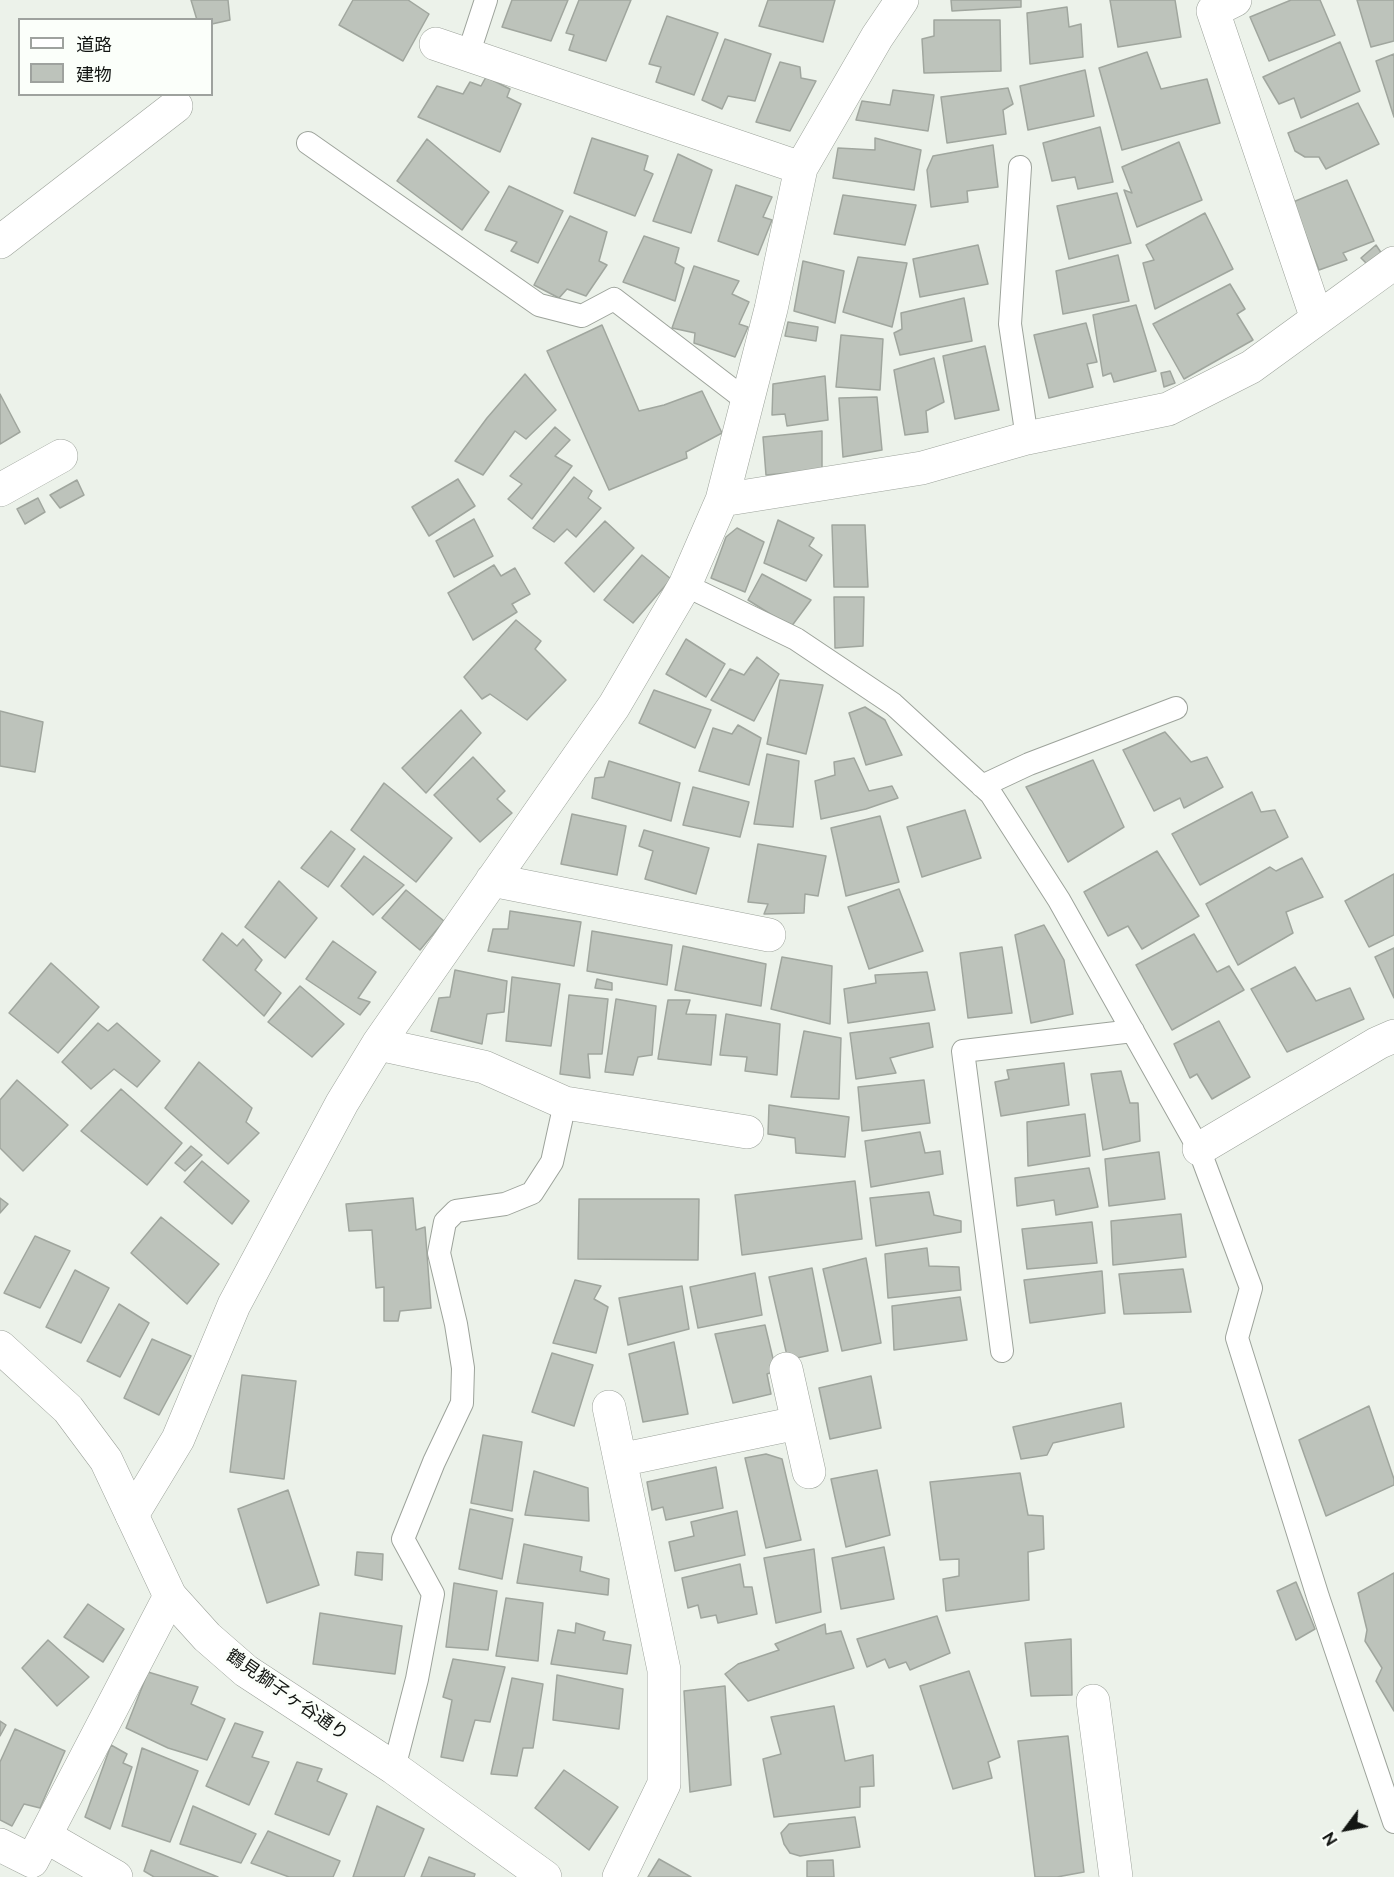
<!DOCTYPE html>
<html>
<head>
<meta charset="utf-8">
<style>
	body { margin:0 }
	#map { position:relative; width:1394px; height:1877px; overflow:hidden; background:#ecf2ea; font-family:Raleway,"Noto Sans JP",sans-serif }
	canvas { display:block }
	.legend { position:absolute; left:18px; top:18px; width:195px; height:78px; box-sizing:border-box; background:#fbfffa; border:2px solid #9ea29e; margin:0; padding:8px 10px; list-style:none; font-size:18px; color:#131613 }
	.legend li { display:flex; align-items:center; gap:12px; height:30px }
	.legend b { width:30px; border:2px solid #9ea29e }
	.north { position:absolute; left:1316px; top:1799px; width:60px; height:60px; -webkit-text-stroke:4px #fbfffa; paint-order:stroke; rotate:238deg; font-size:16px; font-weight:700; line-height:24px; text-align:center; color:#131613 }
	.north::after { content:''; display:block; margin:auto; width:21px; height:27px; background:#131613; clip-path:polygon(50% 0,100% 100%,50% 72%,0 100%) }
</style>
</head>
<body>
<div id="map">
<canvas width="1394" height="1877"></canvas>
<ul class="legend">
<li><b style="height:8px;background:#fff"></b>道路</li>
<li><b style="height:16px;background:#bdc3bb"></b>建物</li>
</ul>
<div class="north">N</div>
</div>
<script>
const context = document.querySelector('canvas').getContext('2d');
context.lineJoin = 'round';
function fillPath(path, color) {
  context.fillStyle = color;
  context.fill(path, 'evenodd');
}
function stroke(path, color, width, dash) {
  context.strokeStyle = color;
  context.lineWidth = width;
  context.lineCap = dash ? 'butt' : 'round';
  context.setLineDash(dash || []);
  context.stroke(path);
}
function label(font, color, halo, rows, align = 'center') {
  context.font = font + ' Raleway,"Noto Sans JP",sans-serif';
  context.lineWidth = 6;
  context.setLineDash([]);
  context.textBaseline = 'middle';
  context.strokeStyle = halo;
  context.fillStyle = color;
  for (const [text, x, y, turn = 0] of rows) {
    context.save();
    context.translate(x, y);
    context.rotate((+turn || 0) * Math.PI / 180);
    context.textAlign = isNaN(turn) ? turn : align;
    if (halo) context.strokeText(text, 0, 0);
    context.fillText(text, 0, 0);
    context.restore();
  }
}
const building = new Path2D(`
	M191,0H228L230,20L212,24V20H197Z
	M353,0H408L429,14L403,61L339,25Z
	M512,0H568L551,41L502,27Z
	M579,0H631L606,61L569,50L574,35L566,33Z
	M768,0H835L823,42L759,26Z
	M951,0H1021V7L952,11Z
	M1110,0H1175L1181,37L1118,47Z
	M1291,0H1320L1335,35L1269,61L1250,17Z
	M1357,0H1394V41L1371,47Z
	M1067,7L1069,27L1081,24L1083,57L1030,64L1027,13Z
	M667,16L718,33L694,95L656,82L661,67L649,64Z
	M934,20H1000L1001,71L924,73L922,39L934,36Z
	M725,39L771,54L755,101L728,96L722,109L702,100Z
	M1340,42L1360,91L1301,118L1294,98L1279,104L1263,77Z
	M1147,52L1161,89L1207,79L1220,123L1122,150L1099,68Z
	M1394,54V117L1376,61Z
	M780,62L800,67L801,78L816,81L790,131L756,122Z
	M1085,70L1094,116L1028,130L1020,86Z
	M486,77L510,89L507,97L521,104L500,152L418,117L437,86L463,94L470,82L481,86Z
	M1008,88L1013,104L1003,110L1006,134L947,143L941,97Z
	M893,90L934,95L928,131L856,120L862,101L890,105Z
	M1358,103L1379,144L1326,169L1319,157H1305L1295,151L1288,133Z
	M1100,127L1113,182L1078,189L1075,177L1052,181L1043,143Z
	M592,138L648,156L644,170L653,174L635,216L574,193Z
	M875,138L921,150L914,190L833,178L838,148L875,150Z
	M427,139L489,192L462,230L397,181Z
	M1179,142L1202,200L1137,227L1124,190L1132,193L1122,167Z
	M993,145L998,187L967,191L968,202L931,207L927,170L933,156Z
	M678,154L712,170L691,233L653,221Z
	M1347,180L1374,241L1343,253L1347,260L1319,270L1293,202Z
	M736,185L772,197L763,217L772,220L758,255L718,241Z
	M509,186L563,211L538,263L511,251L517,242L485,230Z
	M1117,193L1131,243L1069,259L1057,206Z
	M843,195L916,205L905,245L834,234Z
	M1205,213L1233,269L1155,309L1143,263L1154,260L1146,245Z
	M570,216L607,232L599,261L607,265L586,296L567,289L559,298L534,285Z
	M644,236L679,248L675,263L684,268L675,301L623,282Z
	M978,245L988,284L920,297L913,259Z
	M1376,245L1384,257L1369,266L1361,258Z
	M1118,255L1129,301L1063,314L1056,271Z
	M858,257L907,263L892,327L843,312Z
	M803,261L844,271L835,323L794,311Z
	M694,266L739,281L732,294L749,302L739,324L748,327L735,357L694,343L695,333L672,328Z
	M1230,284L1245,309L1237,314L1253,340L1184,379L1153,324Z
	M964,298L972,341L900,355L894,333L902,329L901,313Z
	M1136,305L1156,371L1114,382L1111,373L1103,376L1093,315Z
	M788,322L818,327L816,341L785,336Z
	M1086,323L1097,362L1087,364L1093,387L1049,398L1034,335Z
	M602,325L639,411L664,405L702,391L722,433L686,452L687,458L609,490L547,351Z
	M841,335L883,339L880,390L836,387Z
	M985,346L999,410L955,419L943,356Z
	M934,358L944,402L926,411L928,432L905,435L894,370Z
	M1170,371L1175,383L1164,387L1161,373Z
	M525,374L556,410L526,439L515,431L483,475L455,461L487,418Z
	M825,376L828,420L787,426L785,414L772,415L773,384Z
	M0,394L20,432L0,444Z
	M877,397L882,450L843,457L839,398Z
	M555,427L570,440L555,456L572,466L532,519L508,499L522,484L510,476Z
	M822,431V470L766,475L763,437Z
	M574,477L592,491L588,498L601,508L576,537L567,529L554,542L533,528Z
	M458,479L475,506L429,536L412,507Z
	M77,480L84,495L60,508L50,495Z
	M38,498L45,512L25,524L17,509Z
	M474,519L493,556L454,577L436,541Z
	M778,520L814,538L809,546L822,555L806,581L764,563Z
	M605,521L634,548L594,592L565,563Z
	M832,525H865L868,587H834Z
	M737,528L764,542L745,592L711,578L726,537Z
	M642,555L671,579L633,623L604,600Z
	M494,565L501,576L515,568L530,594L512,604L517,612L473,640L448,593Z
	M762,574L811,600L791,627L748,600Z
	M834,597H864L863,646L835,648Z
	M516,620L541,641L535,649L566,680L527,720L490,694L482,699L464,677Z
	M686,639L725,664L706,697L666,674Z
	M757,657L779,674L754,721L711,700L730,669L744,675Z
	M780,680L823,685L806,754L767,744Z
	M654,690L711,710L695,748L639,723Z
	M865,707L885,720L902,755L866,765L849,713Z
	M461,710L481,733L426,793L402,768Z
	M0,711L43,722L35,772L0,766Z
	M738,725L761,738L749,785L699,771L713,728L732,734Z
	M1165,732L1191,762L1207,757L1223,787L1184,808L1180,798L1154,811L1123,750Z
	M767,754L799,761L793,827L754,824Z
	M473,757L505,791L497,799L512,813L480,842L434,795Z
	M854,758L869,791L892,786L898,798L866,809L821,819L815,781L835,775L834,762Z
	M1093,760L1124,827L1068,862L1026,787Z
	M609,761L680,783L671,821L592,798L595,778L604,777Z
	M384,783L452,838L416,882L351,830Z
	M693,787L749,802L740,837L683,825Z
	M1252,792L1261,812L1275,810L1288,837L1200,885L1172,834Z
	M965,810L981,858L922,877L907,827Z
	M572,814L626,826L617,875L561,864Z
	M880,816L899,882L846,896L831,828Z
	M644,830L709,848L696,894L645,879L653,851L639,846Z
	M331,831L355,849L328,887L301,868Z
	M758,844L826,856L818,896L805,894L804,913L764,914L768,904L748,902Z
	M1157,851L1199,916L1142,949L1128,926L1108,936L1084,892Z
	M364,856L404,885L373,915L341,886Z
	M1302,858L1323,897L1286,912L1293,933L1238,965L1206,904L1270,867L1276,871Z
	M1394,874V935L1369,947L1345,901Z
	M279,881L317,918L285,958L245,927Z
	M899,889L923,951L869,969L848,907Z
	M406,890L444,921L420,950L382,918Z
	M510,911L581,922L574,966L488,951L493,929H508Z
	M1044,925L1064,960L1073,1014L1031,1023L1015,935Z
	M592,931L672,945L667,985L587,971Z
	M222,933L237,946L243,939L262,960L255,970L281,993L264,1016L203,960Z
	M1194,934L1217,972L1229,966L1244,990L1172,1030L1136,965Z
	M333,941L376,972L358,998L370,1002L360,1015L306,979Z
	M683,946L766,964L761,1006L675,990Z
	M1002,947L1012,1013L968,1018L960,953Z
	M1394,948V998L1375,957Z
	M782,957L832,966L830,1024L771,1009Z
	M51,963L99,1007L58,1053L9,1013Z
	M1295,967L1316,1001L1350,988L1364,1019L1287,1052L1251,989Z
	M455,970L507,981L504,1012L487,1014L482,1044L431,1031L439,998L450,997Z
	M927,972L935,1010L848,1023L844,989L876,983L875,975Z
	M512,977L560,984L551,1046L506,1041Z
	M597,979L612,983V990L595,988Z
	M300,986L344,1024L312,1057L268,1022Z
	M569,995L608,999L602,1054H588L590,1078L560,1074Z
	M616,999L656,1006L652,1055L638,1057L633,1075L605,1072Z
	M668,1000H690L686,1014L716,1015L711,1065L658,1059Z
	M726,1014L780,1024L777,1075L745,1071L747,1057L720,1055Z
	M1219,1021L1250,1077L1212,1099L1197,1074L1190,1078L1174,1044Z
	M98,1023L108,1031L117,1023L160,1061L137,1087L114,1069L91,1089L62,1062Z
	M929,1023L933,1047L890,1058L896,1073L856,1079L850,1033Z
	M804,1031L841,1038L839,1099L791,1097Z
	M199,1062L252,1108L246,1122L259,1133L228,1164L165,1108Z
	M1064,1063L1069,1105L1001,1116L995,1082L1009,1079L1007,1070Z
	M1121,1071L1130,1103H1138L1140,1141L1103,1150L1091,1074Z
	M17,1080L68,1125L23,1171L0,1148V1100Z
	M924,1080L930,1123L862,1131L858,1087Z
	M121,1089L182,1143L147,1185L81,1131Z
	M769,1105L849,1117L845,1157L796,1153L795,1138L768,1134Z
	M1085,1114L1090,1156L1028,1166L1027,1122Z
	M920,1132L925,1153L940,1151L943,1174L871,1187L865,1141Z
	M191,1146L202,1155L185,1171L175,1163Z
	M1159,1152L1165,1199L1109,1206L1105,1159Z
	M202,1161L249,1201L232,1224L184,1182Z
	M1089,1168L1098,1207L1056,1215L1054,1200L1017,1206L1015,1178Z
	M855,1181L862,1239L742,1255L735,1195Z
	M929,1192L934,1215L961,1221V1232L876,1246L870,1198Z
	M0,1198L8,1204L0,1213Z
	M413,1198L416,1230L425,1227L431,1308L400,1311L398,1321H384V1287L376,1288L372,1230L349,1231L346,1204Z
	M579,1199H699L698,1260L578,1259Z
	M1181,1214L1186,1257L1113,1265L1111,1221Z
	M161,1217L219,1264L187,1304L131,1253Z
	M1092,1222L1097,1263L1027,1269L1022,1229Z
	M35,1236L70,1251L40,1308L4,1293Z
	M927,1248L929,1266L959,1267L961,1290L888,1298L885,1254Z
	M866,1258L881,1343L842,1351L823,1269Z
	M812,1268L828,1351L788,1360L769,1277Z
	M1183,1269L1191,1312L1124,1314L1119,1274Z
	M75,1270L109,1288L81,1343L46,1327Z
	M1102,1271L1105,1313L1030,1323L1024,1280Z
	M755,1273L762,1315L698,1328L690,1287Z
	M575,1280L601,1286L594,1299L608,1307L596,1353L553,1343Z
	M682,1286L689,1329L628,1345L619,1298Z
	M960,1297L967,1340L894,1350L892,1306Z
	M119,1304L149,1323L120,1377L87,1361Z
	M765,1325L776,1371L767,1374L771,1394L733,1403L715,1334Z
	M152,1339L191,1356L159,1415L124,1398Z
	M674,1342L688,1414L643,1422L629,1354Z
	M552,1353L593,1365L574,1426L532,1412Z
	M242,1375L296,1381L284,1479L230,1472Z
	M871,1376L881,1428L830,1439L819,1388Z
	M1121,1403L1124,1427L1053,1443L1047,1455L1021,1459L1013,1427Z
	M1369,1406L1394,1479V1485L1326,1516L1299,1440Z
	M483,1435L522,1442L512,1511L471,1503Z
	M766,1454L782,1459L801,1540L766,1548L745,1458Z
	M716,1467L723,1508L666,1520L663,1507L652,1510L647,1482Z
	M877,1470L890,1535L846,1547L831,1479Z
	M534,1471L588,1488L589,1521L525,1515Z
	M1020,1473L1028,1515L1043,1516L1044,1549L1028,1552L1029,1600L946,1611L943,1579L959,1576V1559L940,1560L930,1482Z
	M288,1490L319,1585L267,1603L238,1509Z
	M470,1509L513,1519L502,1579L459,1569Z
	M737,1511L745,1555L675,1571L669,1542L694,1536L691,1522Z
	M524,1544L582,1557L580,1571L609,1579L608,1595L517,1583Z
	M884,1547L894,1599L841,1609L832,1558Z
	M814,1549L821,1612L776,1623L764,1558Z
	M357,1552L383,1554L382,1580L355,1575Z
	M740,1564L744,1587H752L757,1614L718,1623L716,1615L701,1618L698,1605L688,1608L682,1578Z
	M1394,1573V1711L1376,1681L1382,1668L1365,1641L1367,1630L1358,1593Z
	M1296,1582L1315,1629L1296,1640L1277,1591Z
	M454,1583L497,1591L488,1650L446,1647Z
	M506,1598L543,1603L538,1661L496,1656Z
	M88,1604L124,1629L103,1662L64,1637Z
	M320,1613L402,1626L395,1674L313,1664Z
	M937,1616L950,1653L910,1670L906,1662L889,1668L885,1659L867,1667L857,1639Z
	M576,1623L605,1632L603,1640L631,1645L627,1674L551,1664L558,1630L575,1633Z
	M825,1624L826,1634L841,1631L854,1668L748,1701L725,1674L738,1664L779,1650L775,1644Z
	M1071,1639L1072,1695L1031,1696L1025,1643Z
	M48,1640L89,1677L57,1706L22,1668Z
	M453,1659L505,1667L490,1722L475,1720L463,1761L441,1757L452,1700L443,1697Z
	M969,1671L1000,1757L988,1762L992,1778L953,1789L920,1686Z
	M148,1672L198,1687L191,1704L225,1719L207,1760L168,1748L126,1728Z
	M557,1675L623,1689L619,1729L553,1720Z
	M512,1678L543,1684L533,1748H523L517,1776L491,1774Z
	M725,1686L731,1785L690,1792L684,1691Z
	M834,1706L845,1761L873,1755L874,1786L860,1787V1807L774,1817L763,1759L781,1754L771,1717Z
	M0,1721L6,1725L0,1736Z
	M235,1723L263,1732L252,1757L269,1762L249,1805L206,1786Z
	M15,1729L65,1751L40,1808L24,1804L12,1826L0,1820V1762Z
	M1068,1736L1084,1872L1057,1877H1035L1018,1741Z
	M111,1745L127,1754L123,1763L132,1767L110,1829L85,1817Z
	M142,1748L198,1771L170,1842L122,1826Z
	M297,1762L322,1769L317,1781L347,1794L329,1835L275,1814Z
	M564,1770L618,1807L589,1850L535,1808Z
	M193,1806L256,1834L241,1863L180,1844Z
	M377,1806L424,1829L404,1877H353Z
	M855,1817L860,1847L800,1856L790,1853L784,1844L781,1833L789,1824Z
	M268,1831L340,1861L333,1877H289L251,1863Z
	M151,1850L218,1877H154L144,1871Z
	M429,1857L475,1874L474,1877H421Z
	M659,1859L691,1877H648Z
	M833,1860L834,1877H807V1861Z`);
const service = new Path2D(`
	M468,55L486,0
	M308,143L539,305L582,316L614,299L747,401
	M1020,167L1010,324L1027,438
	M685,585L796,639L893,704L991,794L1059,900L1199,1149L1251,1288L1237,1338L1318,1597L1394,1822
	M982,786L1029,764L1176,708
	M1002,1351L963,1051L1133,1031
	M394,1768L417,1679L433,1594L403,1539L434,1462L462,1403L463,1368L456,1324L439,1253L445,1222L456,1211L505,1204L532,1193L552,1162L565,1103`);
const minor = new Path2D(`
	M1235,0L1213,11L1317,319
	M436,44L801,168
	M0,242L176,106
	M0,490L61,456
	M722,500L922,468L1027,438L1168,409L1251,367L1394,263
	M492,880L769,935
	M378,1044L484,1067L565,1103L747,1132
	M1199,1149L1378,1043L1394,1036
	M786,1369L809,1472
	M609,1407L664,1670V1784L619,1877
	M620,1460L797,1423
	M132,1515L178,1439L234,1305L342,1103L378,1044L614,706L685,585L722,500L771,309L801,168L877,37L902,0
	M1093,1701L1116,1877
	M45,1836L116,1877
	M0,1845L32,1861L170,1596`);
const secondary = new Path2D(`
	M0,1347L68,1409L106,1460L170,1596L207,1637L246,1671L394,1768L545,1877`);
const streetNames = [
	["鶴見獅子ヶ谷通り",287,1695,35]
];
fillPath(building, '#bdc3bb');
stroke(building, '#a0a69e', 1.5);
stroke(service, '#9da39b', 24);
stroke(minor, '#9da39b', 34);
stroke(secondary, '#9da39b', 34);
stroke(service, '#fff', 22);
stroke(minor, '#fff', 33);
stroke(secondary, '#fff', 33);
label('18px', '#131613', '#fbfffa', streetNames);
</script>
</body>
</html>
